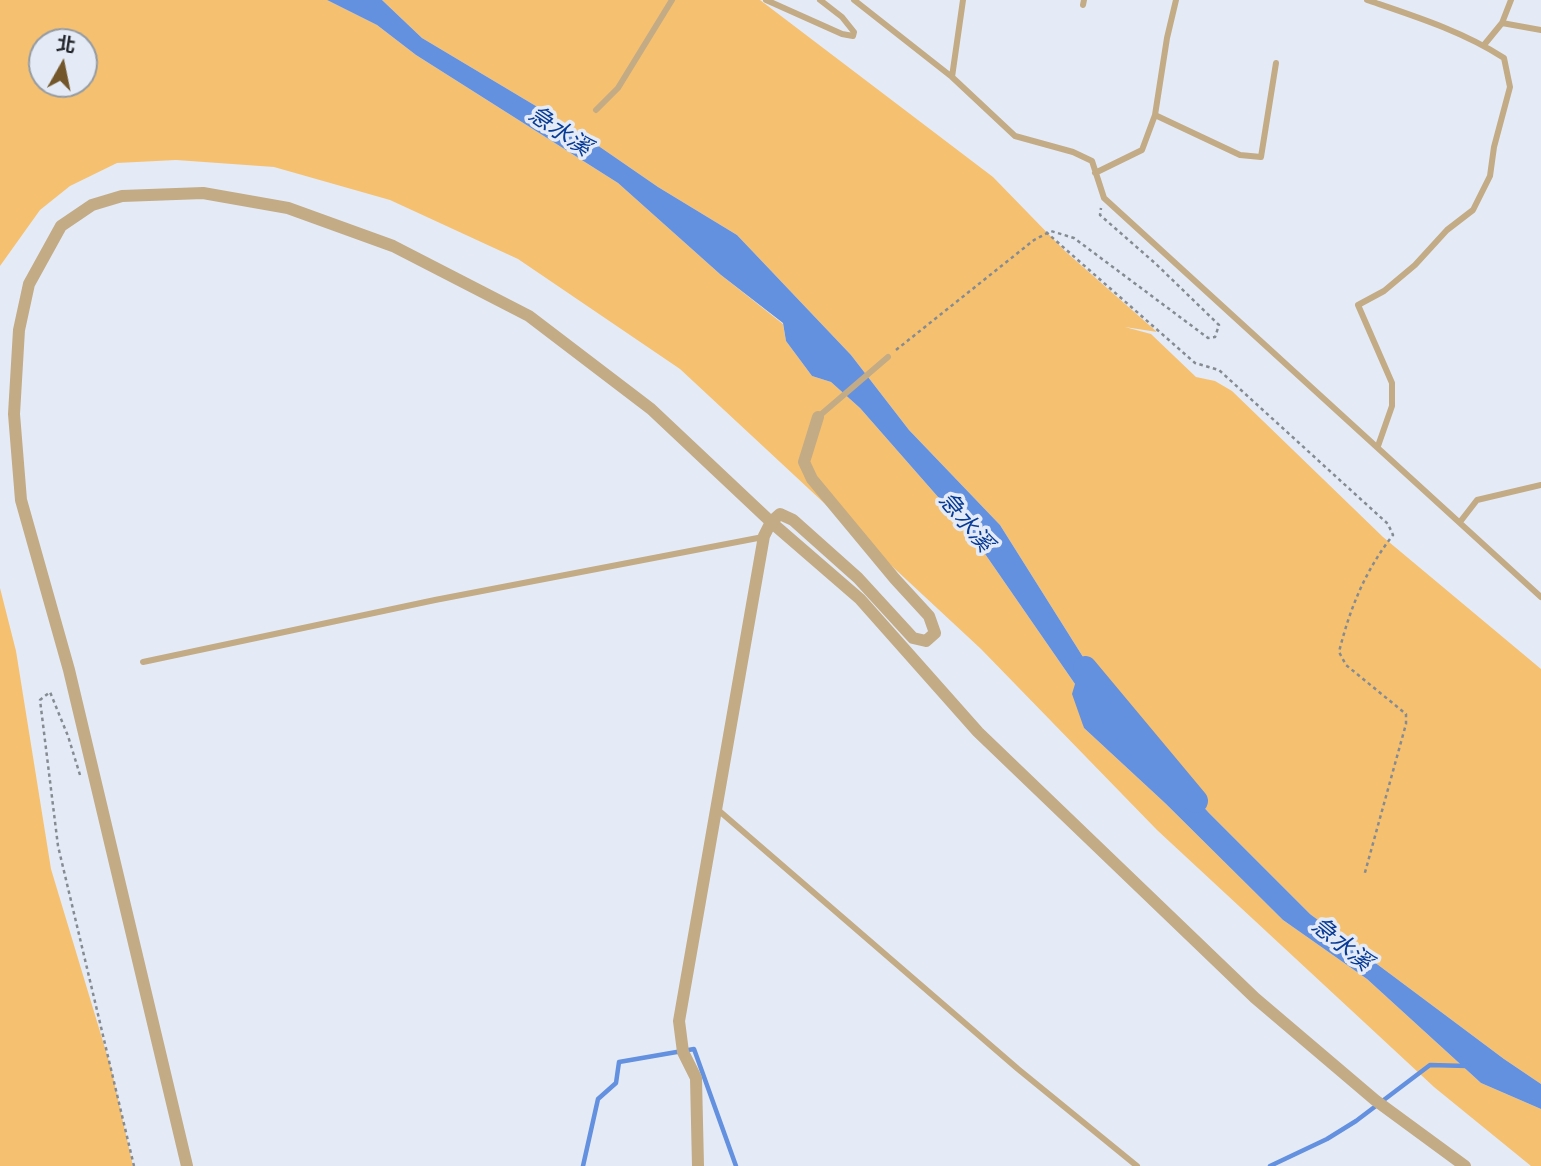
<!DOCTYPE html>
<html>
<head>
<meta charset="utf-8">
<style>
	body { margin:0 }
	#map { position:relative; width:1541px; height:1166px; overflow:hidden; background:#e4ebf6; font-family:Lato,"Noto Sans TC",sans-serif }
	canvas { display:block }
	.north { position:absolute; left:28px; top:28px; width:70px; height:70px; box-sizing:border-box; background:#e4ebf6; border:2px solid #959ba3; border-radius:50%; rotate:9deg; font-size:19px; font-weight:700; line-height:28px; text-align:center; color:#1f2226 }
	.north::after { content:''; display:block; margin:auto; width:24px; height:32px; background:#73572a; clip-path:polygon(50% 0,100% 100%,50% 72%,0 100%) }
</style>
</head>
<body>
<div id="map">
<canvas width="1541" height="1166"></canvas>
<div class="north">北</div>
</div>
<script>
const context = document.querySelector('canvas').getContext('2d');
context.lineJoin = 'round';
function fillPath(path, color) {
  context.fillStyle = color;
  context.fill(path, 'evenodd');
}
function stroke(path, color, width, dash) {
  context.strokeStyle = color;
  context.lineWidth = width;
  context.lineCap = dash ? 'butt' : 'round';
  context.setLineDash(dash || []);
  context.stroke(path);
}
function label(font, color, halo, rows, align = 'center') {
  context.font = font + ' Lato,"Noto Sans TC",sans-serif';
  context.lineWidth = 7;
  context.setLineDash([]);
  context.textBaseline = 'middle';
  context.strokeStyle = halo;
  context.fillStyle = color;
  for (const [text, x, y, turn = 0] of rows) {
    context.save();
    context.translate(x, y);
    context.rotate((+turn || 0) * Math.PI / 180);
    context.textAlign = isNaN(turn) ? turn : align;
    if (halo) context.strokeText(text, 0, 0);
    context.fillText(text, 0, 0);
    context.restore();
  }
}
const green = new Path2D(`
	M0,0H327L377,25L416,55L618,183L721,275L783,324L786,341L812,376L831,382L860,408L974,538L1075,684L1084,728L1165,803L1283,920L1367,979L1481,1083L1541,1109V1166H1531L1434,1087L1157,830L981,649L680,369L518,259L390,200L274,167L176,160L117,163L70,186L40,210L0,266ZM42,42H84V84H42Z
	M382,0H760L993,177L1065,251L1157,332L1125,327L1151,334L1196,377L1215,381L1232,391L1383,537L1541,669V1084L1504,1059L1310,914L1209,813L1117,711L1000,525L909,430L851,355L737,235L658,187L571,127L422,38Z
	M0,588L16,651L51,869L111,1068L133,1166H0Z`);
const water = new Path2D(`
	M327,0H382L422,38L571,127L658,187L737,235L851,355L909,430L1000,525L1117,711L1209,813L1310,914L1504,1059L1541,1084V1109L1481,1083L1367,979L1283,920L1165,803L1084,728L1072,694L1075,684L974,538L860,408L831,382L812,376L786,341L783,323L721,275L618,183L416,55L377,25Z`);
const stream = new Path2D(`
	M583,1166L598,1099L616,1083L619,1062L694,1049L736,1166
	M1270,1166L1327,1139L1356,1121L1430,1065L1467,1066`);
const river = new Path2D(`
	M1085,668L1196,801`);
const path = new Path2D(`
	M1046,232L1195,363L1219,370L1388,524L1393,535C1365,571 1350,608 1339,652L1346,665L1406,714V724L1364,876
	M896,350L1034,240L1051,231L1074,238L1208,338L1215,337L1219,325L1156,264L1100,215L1101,208
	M80,775L68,736L50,692L40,700L58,846L134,1166`);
const service = new Path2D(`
	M766,0L842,34L853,36L854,32L842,17L820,0
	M854,0L952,77L1015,136L1073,152L1092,161L1104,198L1541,597
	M1367,0C1414,16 1462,31 1504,58L1510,87L1494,147L1490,176L1473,210L1447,230L1415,265L1384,291L1358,305L1392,383V406L1378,446
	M1083,5L1084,0
	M1502,23L1541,30
	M1484,45L1502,23L1511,0
	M952,77L963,0
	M596,110L618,88L672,0
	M1155,115L1240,155L1261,157L1276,63
	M1095,173L1142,150L1155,115L1167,38L1176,0
	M818,417L888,357
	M1460,522L1477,500L1541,485
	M143,662L435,600L763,537
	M717,809L1018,1069L1137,1166`);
const minor = new Path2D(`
	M187,1166L69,670L21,500L14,414L19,330L29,284L61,226L92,205L122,196L203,193L288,208L393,246L529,316L651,409L771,522L860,599L978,732L1255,998L1375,1100L1465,1166
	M698,1166L696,1078L683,1052L679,1021L764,536L771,522L780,514L793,520L858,578L913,638L926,641L935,633L929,616L895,579L812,479L804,462L818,417`);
const waterNames = [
	["急水溪",560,131,34],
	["急水溪",966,522,50],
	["急水溪",1342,944,39]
];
fillPath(green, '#f5c170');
fillPath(water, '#6390df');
stroke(stream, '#6390df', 4.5);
stroke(river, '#6390df', 24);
stroke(path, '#868b92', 2.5, [3.5, 3.5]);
stroke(service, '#c3ab85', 6);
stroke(minor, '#c3ab85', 12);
label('italic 23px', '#073a96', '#e4ebf6', waterNames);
</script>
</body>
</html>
